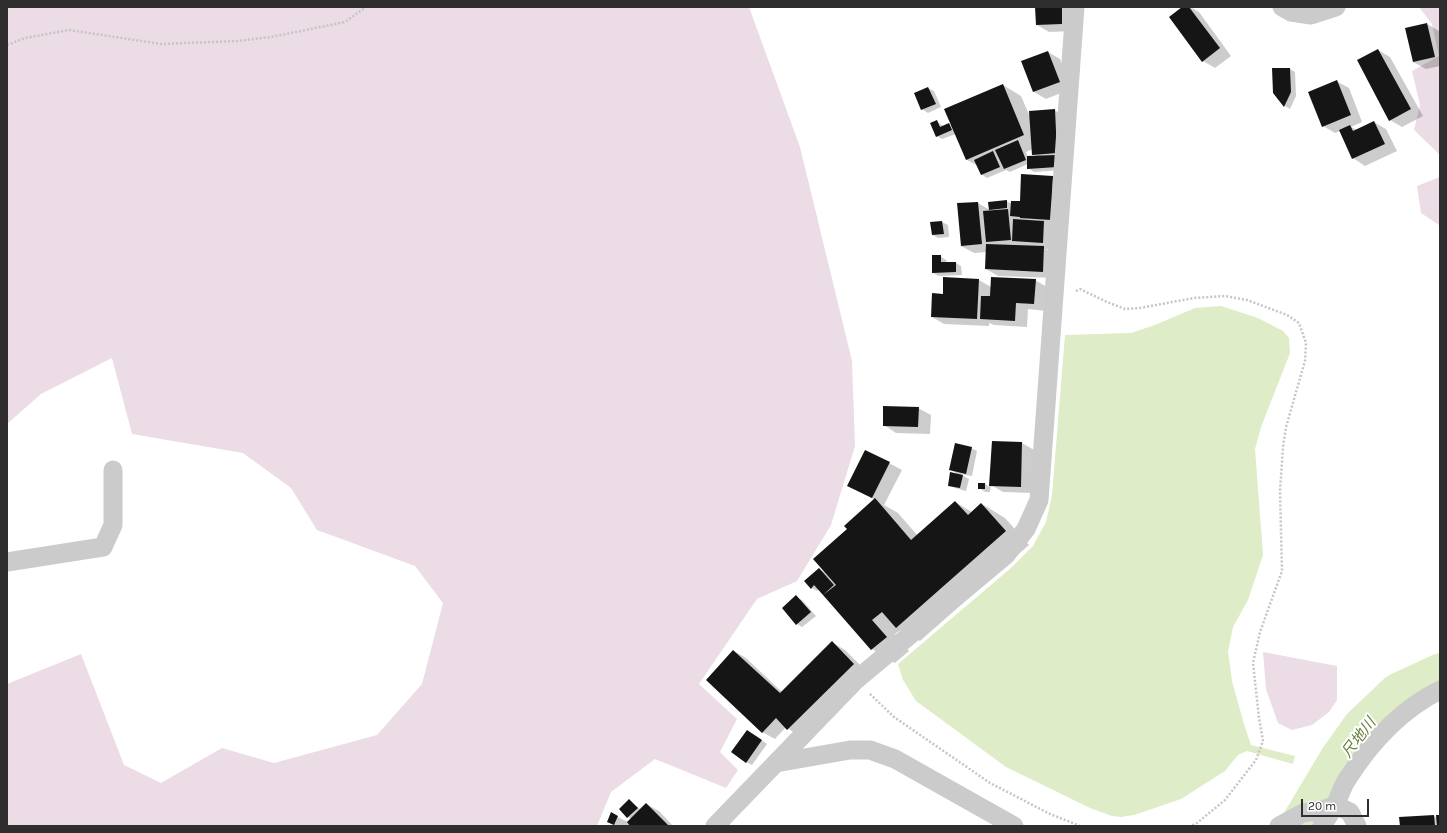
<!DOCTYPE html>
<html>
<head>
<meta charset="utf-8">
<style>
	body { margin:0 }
	#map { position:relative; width:1447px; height:833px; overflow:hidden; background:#fff; font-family:Karla,sans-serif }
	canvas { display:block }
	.frame { position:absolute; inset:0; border:8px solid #2e2e2e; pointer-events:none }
	.scale { position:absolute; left:1301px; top:799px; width:68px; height:18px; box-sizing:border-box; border:2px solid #2e2e2e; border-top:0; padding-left:5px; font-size:12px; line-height:14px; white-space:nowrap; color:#2e2e2e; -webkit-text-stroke:3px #fff; paint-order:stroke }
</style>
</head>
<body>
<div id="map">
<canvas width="1447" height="833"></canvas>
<div class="frame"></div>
<div class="scale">20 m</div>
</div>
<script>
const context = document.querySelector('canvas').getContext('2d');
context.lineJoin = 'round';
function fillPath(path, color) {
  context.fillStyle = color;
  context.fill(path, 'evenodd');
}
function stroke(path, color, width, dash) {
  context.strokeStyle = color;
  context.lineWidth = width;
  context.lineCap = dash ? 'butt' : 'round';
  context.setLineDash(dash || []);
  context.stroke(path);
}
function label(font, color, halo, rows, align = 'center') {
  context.font = font + ' Karla,"Noto Sans JP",sans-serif';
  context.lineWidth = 4;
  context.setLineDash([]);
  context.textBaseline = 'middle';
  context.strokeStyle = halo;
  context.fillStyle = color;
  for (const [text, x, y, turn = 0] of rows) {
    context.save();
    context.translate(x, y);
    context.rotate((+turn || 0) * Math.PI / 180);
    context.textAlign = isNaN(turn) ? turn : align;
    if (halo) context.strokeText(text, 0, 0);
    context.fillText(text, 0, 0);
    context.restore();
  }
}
const green = new Path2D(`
	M7,7H749L800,147L852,361L855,446L831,525L797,581L757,599L699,684L737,719L720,752L738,770L726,788L655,759L611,792L597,826H7V684L81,654L124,765L161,783L222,748L274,763L377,735L422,684L443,603L415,566L317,530L291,488L243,453L132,434L112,358L41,394L7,424Z
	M1419,7H1440V155L1414,130L1420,105L1412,71L1439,56L1432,24Z
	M1440,177V225H1439L1421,213L1417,186Z
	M1263,652L1337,666V700L1329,712L1312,725L1292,730L1278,723L1266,689Z`);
const water = new Path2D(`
	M1221,306L1258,318L1283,331L1289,338L1290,353L1261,427L1255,449L1263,555L1248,600L1233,627L1228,651L1232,681L1244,724L1251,745L1295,756L1293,764L1247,751L1238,755L1225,771L1181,799L1134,815L1121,817L1112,816L1090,808L1006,767L916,701L903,680L898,664L1011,568L1033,546L1046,522L1052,495L1065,335L1131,333L1155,325L1195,308Z`);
const shadow = new Path2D(`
	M1036,7H1073L1074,31L1049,32L1037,25Z
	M1184,7H1190L1199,12L1231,56L1215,68L1203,61Z
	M1427,24L1439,31L1440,66L1426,69L1413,62Z
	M1378,50L1390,57L1423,116L1402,127L1390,120Z
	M1048,52L1060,59L1071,89L1046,99L1034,92L1022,62Z
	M1290,69L1295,72L1296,96L1290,109L1285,106L1274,92Z
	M1336,81L1349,88L1362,122L1351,127L1357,130L1374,122L1386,129L1397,151L1365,166L1353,158L1340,131L1335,133L1323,126Z
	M1003,85L1021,96L1031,119L1054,110L1067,117L1062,170L1034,172L1028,168V164L1010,172L1006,170L987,178L981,174L978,166L967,160L956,134L942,139L937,136L936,121L943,126L949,124L952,126ZM1033,149V154L1037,157H1028L1026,152Z
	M928,88L934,91L941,107L928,113L922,109L915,94Z
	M1022,176L1053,177L1065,184L1054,249H1046L1056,254L1055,278L998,276L986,269L987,252L974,253L961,246L978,203L990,210L1006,201L1012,204L1021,203Z
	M942,222L948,225L949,237L938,238L933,235L931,223Z
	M940,256L946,260L947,263H956L961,266L962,275L939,276L933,273Z
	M979,280L991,287L1035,280L1047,287L1046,311L1028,309L1027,327L994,325L989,323V326L944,324L932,317L944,295Z
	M918,408L931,415L930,434L896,433L884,425Z
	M992,442L1022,443L1034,450L1033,493L1003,492L991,485L990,492H985L979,488L985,484L990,487Z
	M971,448L977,451L972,476L960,474L969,479L966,491L955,488L949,485L959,475L950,469Z
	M866,451L902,470L884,505L898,513L918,536L955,502L972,512L982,504L1005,518L1029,545L920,641L901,630L895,634L909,651L895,663L872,649L819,589L817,591L812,588L819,569L825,572L848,530L875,500L849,486Z
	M796,597L802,600L816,616L802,627L797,624Z
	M833,643L845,650L866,671L799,736L786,727L775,739L762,732L734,651L746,658L782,692Z
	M753,734L767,744L752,765L746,762Z
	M629,800L641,810L646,804L659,811L673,826H632L630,824L629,826H615L608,822L611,814L628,822L631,819L628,817Z
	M1434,816L1437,818L1440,816V826H1401Z`);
const river = new Path2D(`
	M1300,826L1340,759L1362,728L1399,693L1440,674`);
const building = new Path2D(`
	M1035,7H1062V24L1036,25Z
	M1182,7H1189L1220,48L1202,62L1169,17Z
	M1427,23L1435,57L1413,62L1405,28Z
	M1378,49L1411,109L1389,121L1357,60Z
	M1048,51L1060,82L1033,92L1021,61Z
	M1272,68H1290L1291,92L1284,107L1273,93Z
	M1337,80L1351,115L1322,127L1308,92Z
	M1003,84L1024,135L966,160L944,109Z
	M928,87L936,104L921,110L914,93Z
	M1055,109L1057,153L1032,155L1029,111Z
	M937,120L940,127L949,123L952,130L936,137L930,123Z
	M1374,121L1385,144L1352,159L1339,130L1350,125L1353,131Z
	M1018,140L1026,160L1004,169L995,150Z
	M993,151L1000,167L981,175L974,160Z
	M1056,155L1057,167L1027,169V156Z
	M1021,174L1053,176L1051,220L1020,218V217L1010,216L1011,201H1020Z
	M1007,200V208L989,210L988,202Z
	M978,202L982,244L961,246L957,203Z
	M1008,209L1011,240L986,242L983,211Z
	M1013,219L1044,221L1043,243L1012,241Z
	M942,221L944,234L932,235L930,222Z
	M986,244L1044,246L1043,272L985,269Z
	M932,255H941V262H956V272L932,273Z
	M943,277L979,279L977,319L931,317L932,293L943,294Z
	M991,277L1036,279L1034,304L1016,303L1015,321L980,319L981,296H990Z
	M883,406L919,407L918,427L883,426Z
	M992,441L1022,442L1021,487L989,486Z
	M955,443L972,447L966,474L949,470Z
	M865,450L890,462L872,498L847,486Z
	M950,472L963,475L960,488L948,486Z
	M978,483H985V489H978Z
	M875,498L911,540L955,501L968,515L981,503L1006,531L896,628L882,612L872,620L887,637L871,650L823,595L836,585L813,559L847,529L844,526Z
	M819,568L834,585L823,595L814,585L811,589L804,581Z
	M796,595L811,612L796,625L782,608Z
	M832,641L854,664L787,730L776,718L762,733L706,680L733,650L780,693Z
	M747,730L762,740L746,763L731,752Z
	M629,799L638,808L627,818L619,809Z
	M646,803L669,826H630L627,822Z
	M611,812L618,816L614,825L607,822Z
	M1434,815L1435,826H1400L1399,817Z
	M1436,815H1440V826H1437Z`);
const path = new Path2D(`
	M7,45L25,38L69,30L161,44L237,41L271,37L345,22L366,7
	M1076,291L1080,289L1107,302L1125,309L1140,308L1194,298L1225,296L1247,300L1287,315L1299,323L1306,343L1305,361L1286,427L1283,447L1280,491L1282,571L1260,632L1253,663L1259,718L1263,741L1256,760L1225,800L1197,823L1191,826
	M870,694L894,717L990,783L1050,814L1080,826`);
const minor = new Path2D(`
	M1282,7L1291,12L1311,15L1336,7
	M7,562L103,547L113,525V470
	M776,763L850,750H870L895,759L1014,826
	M715,826L856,680L1006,555L1026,529L1039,500L1075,7
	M1279,826L1303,813L1323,810L1335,805L1350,812L1357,826
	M1322,826C1326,819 1331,812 1335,805C1340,796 1342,786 1348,778C1371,742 1402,709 1440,690`);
const waterNames = [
	["尺地川",1359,738,-53]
];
fillPath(green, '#ecdce5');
fillPath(water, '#deecc7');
fillPath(shadow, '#0003');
stroke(river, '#deecc7', 41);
fillPath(building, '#151515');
stroke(path, '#c5c5c5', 2.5, [2, 2]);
stroke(minor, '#cbcbcb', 19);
label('italic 15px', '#637e35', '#fff', waterNames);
</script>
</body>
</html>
